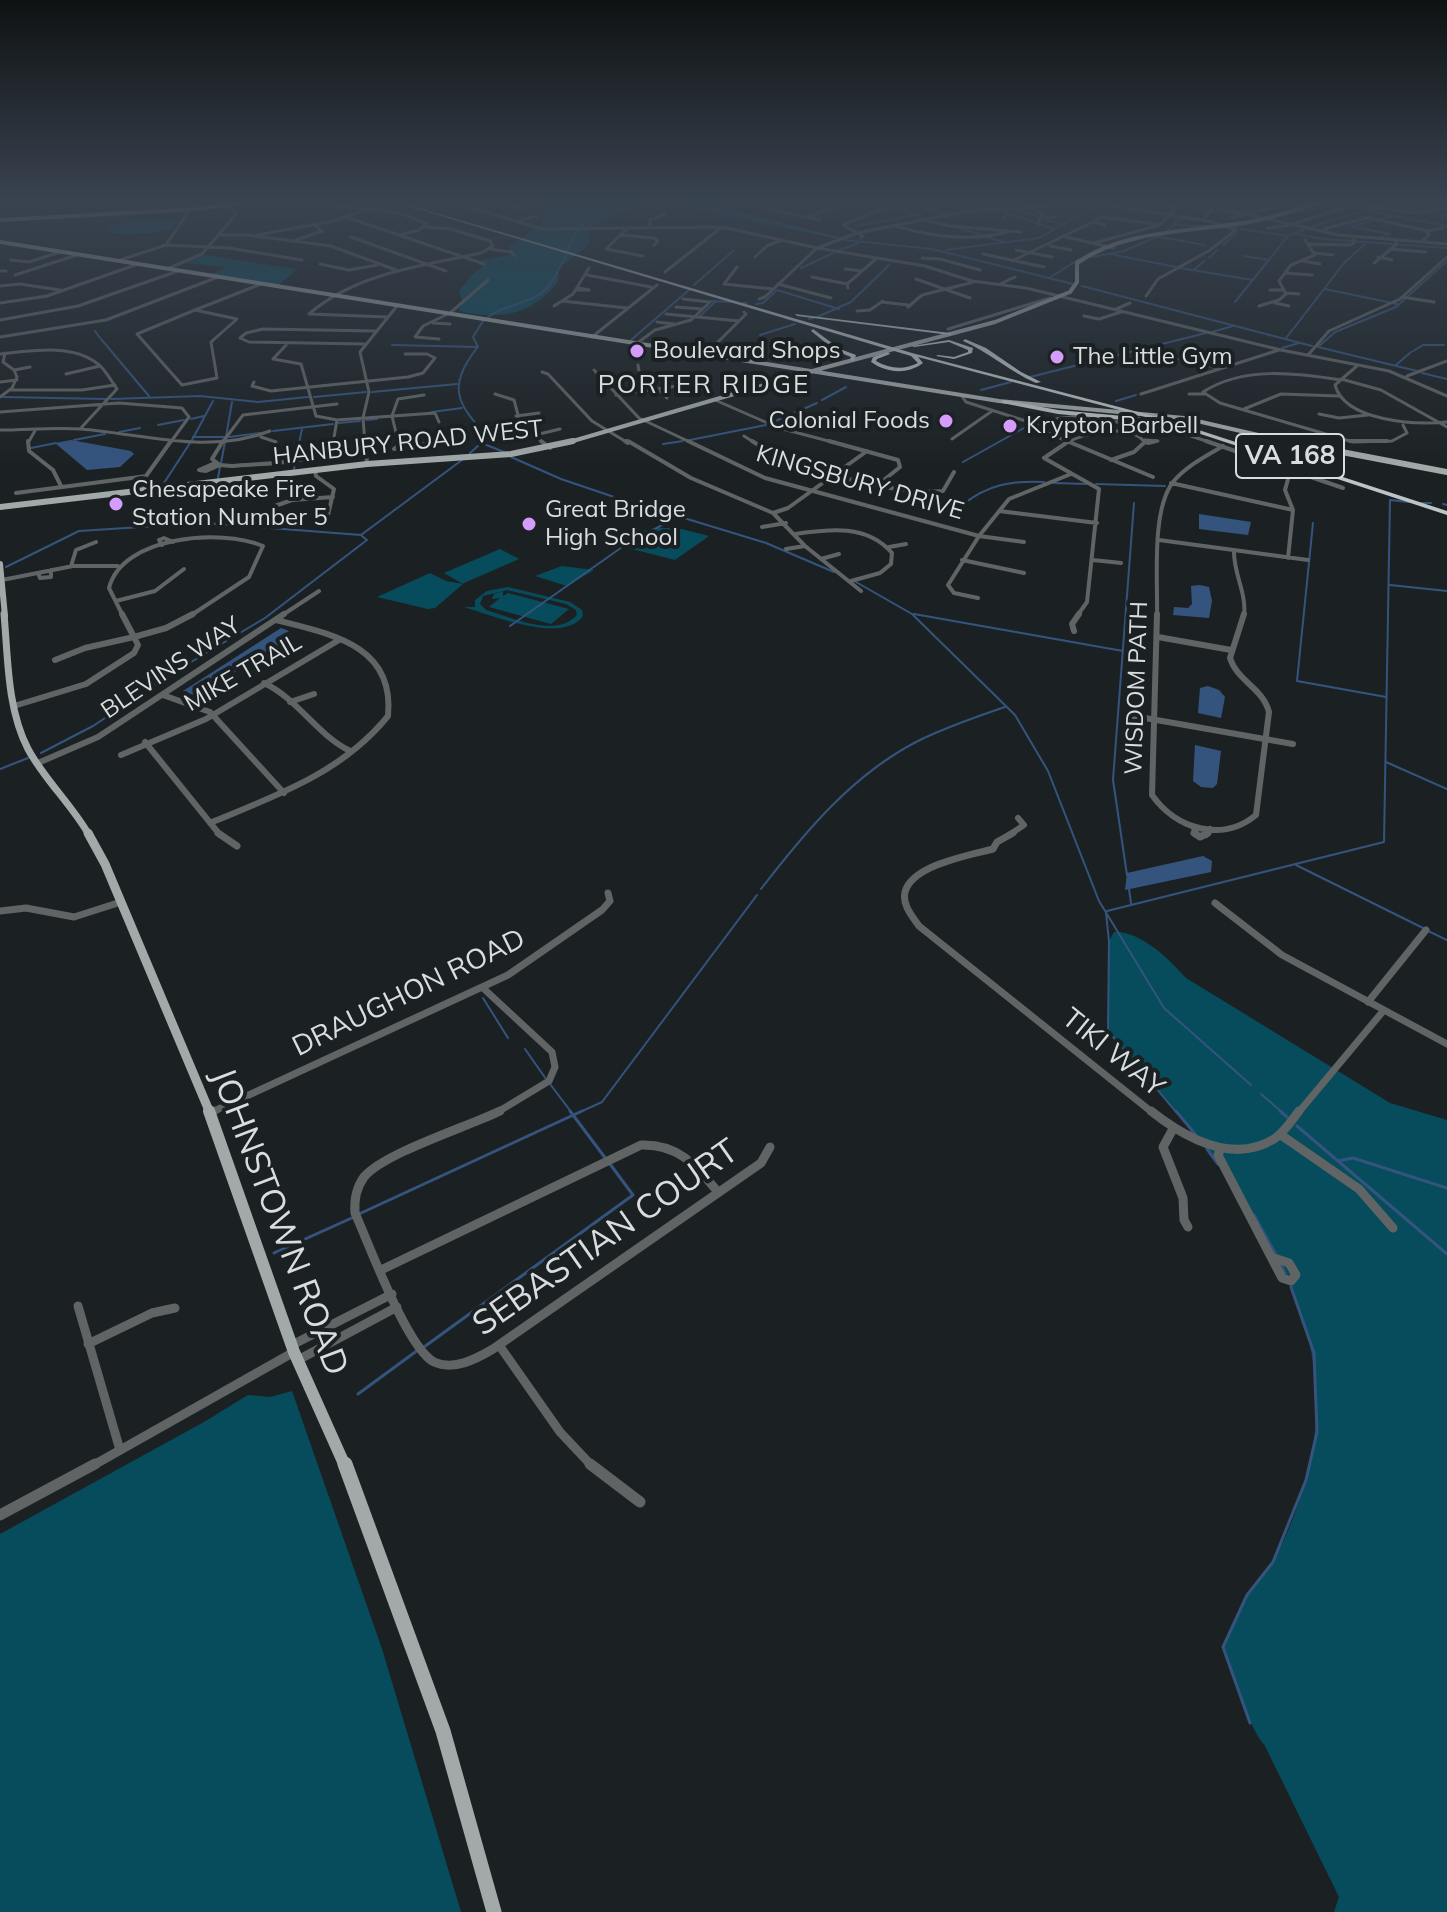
<!DOCTYPE html>
<html>
<head>
<meta charset="utf-8">
<style>
	body { margin:0 }
	canvas { display:block; background:#1b2123 }
</style>
</head>
<body>
<canvas width="1447" height="1912"></canvas>
<script>
const context = document.querySelector('canvas').getContext('2d');
context.lineJoin = 'round';
function fillPath(path, color) {
  context.fillStyle = color;
  context.fill(path, 'evenodd');
}
function stroke(path, color, width, dash) {
  context.strokeStyle = color;
  context.lineWidth = width;
  context.lineCap = dash ? 'butt' : 'round';
  context.setLineDash(dash || []);
  context.stroke(path);
}
function label(font, color, halo, rows, align = 'center') {
  context.font = font + ' Mulish,sans-serif';
  context.lineWidth = 8;
  context.setLineDash([]);
  context.textBaseline = 'middle';
  context.strokeStyle = halo;
  context.fillStyle = color;
  for (const [text, x, y, turn = 0] of rows) {
    context.save();
    context.translate(x, y);
    context.rotate((+turn || 0) * Math.PI / 180);
    context.textAlign = isNaN(turn) ? turn : align;
    if (halo) context.strokeText(text, 0, 0);
    context.fillText(text, 0, 0);
    context.restore();
  }
}
const green = new Path2D(`
	M531,199H723L718,204C758,220 803,227 844,239C856,243 869,241 881,244C838,239 796,231 754,222C686,209 654,185 589,230V242L585,248L559,268L558,282C531,315 500,321 459,311L462,301L459,292C466,282 471,274 482,267V260L509,255V247L541,224L545,207L532,202Z
	M177,220L171,230C152,232 121,239 105,229L127,221Z
	M204,255L297,269L279,285L212,274L227,267L187,263Z
	M654,528H677L709,536L675,560L616,545L636,533Z
	M500,549L519,559L464,583L435,608L428,609L377,597L430,573L446,581L463,584L444,573Z
	M562,566L594,570L567,586L535,576Z
	M508,587L570,602L582,610L583,616C562,645 492,615 464,607H475V600L487,591ZM507,590L566,604L576,610L577,615C556,639 511,617 486,610L480,604L483,596Z
	M503,591V596L508,593L569,609L551,624L489,607L500,598L492,599L494,594Z
	M1114,932C1141,931 1169,959 1186,978L1390,1103L1447,1120V1912H1334L1339,1897L1264,1744C1253,1735 1227,1664 1223,1647C1231,1631 1237,1613 1246,1597C1253,1585 1265,1576 1272,1563C1286,1539 1299,1505 1306,1478C1357,1303 1213,1153 1108,1031L1109,941Z
	M292,1391L382,1649L461,1912H0V1534L204,1422L248,1395L270,1397Z`);
const water = new Path2D(`
	M71,440L131,451L134,454L120,467L87,470L55,443Z
	M1199,514L1251,522L1248,535L1199,529Z
	M1200,585L1209,587L1212,601L1209,618L1173,615L1174,607L1188,608L1192,604L1191,586Z
	M281,628L289,631L280,638L279,645L196,696L183,691Z
	M1208,686L1219,690L1225,697L1221,718L1198,713L1200,688Z
	M1195,745L1221,751L1217,784L1213,788L1201,787L1193,781Z
	M1203,856L1212,861L1211,872L1125,890L1127,873Z`);
const streamFar1 = new Path2D(`
	M679,199L838,238
	M963,199L991,208
	M984,199L1009,207
	M1184,199L1191,204L1189,206
	M1101,204L1111,199
	M1389,205L1419,211
	M1384,206L1401,199
	M1188,207L1209,211
	M897,209L926,218
	M1016,209L1040,217
	M1366,210L1447,226
	M885,211L961,199
	M1212,211L1239,215
	M1244,211L1287,199
	M1430,213L1447,216
	M1010,214L1036,223
	M1044,219L1060,224
	M1379,219L1391,216
	M1040,224L1052,228
	M1176,225L1207,226
	M856,226L918,215
	M1313,226L1375,208
	M1352,226L1375,220
	M1233,227L1239,226
	M1353,227L1390,234L1381,237
	M958,228L982,235
	M1241,229L1287,236
	M1167,231L1181,218
	M1291,233L1323,239L1447,248
	M987,237L1003,242
	M1160,237L1205,245
	M845,240L932,249L1073,284
	M1223,245L1237,233
	M946,250L1039,238L1098,205
	M838,251L858,243
	M1110,254L1176,267
	M1244,256L1269,260
	M1092,257L1124,251L1159,236
	M1209,258L1217,250
	M801,268L833,253
	M1180,268L1253,280
	M1194,270L1204,261
	M1051,277L1079,259
	M694,285L733,251
	M1082,286L1312,346
	M1325,289L1397,304
	M711,301L730,302
	M1235,302L1288,236L1305,229
	M743,303H747
	M756,304L763,303L777,290L839,309
	M700,316L715,302
	M488,317C505,304 535,303 548,287C559,273 567,252 573,238C584,211 623,204 647,199
	M817,317L851,302L889,265
	M809,319L813,318
	M1294,328L1344,263L1365,244
	M95,331L100,338
	M1212,332L1233,326
	M760,335L795,324
	M1286,338L1293,329
	M101,339L149,396
	M631,340L689,290
	M392,345L478,347
	M478,347L473,337L483,321
	M1318,347L1335,332L1396,307L1447,261
	M1318,347L1417,371
	M1282,348L1299,343
	M1143,350L1215,368
	M1413,351L1423,345H1444
	M1396,365L1411,352
	M1422,373L1447,379
	M1030,377L1206,333
	M981,390L1011,382
	M372,392L457,384
	M3,397L106,399
	M314,397L366,392
	M111,399L200,396L258,402L308,397
	M822,400L846,387
	M1116,401L1136,395
	M432,412L462,408
	M191,419L204,416
	M366,420L377,419
	M339,423L360,421
	M771,423L817,403
	M158,425L184,420
	M273,431L333,424
	M119,432L140,428
	M193,437H226L232,402
	M229,437L260,433
	M74,440L105,434
	M192,440L213,401
	M690,440L766,425
	M484,444L504,452
	M663,444L683,441
	M31,448L56,443
	M470,453L488,437C456,403 447,387 477,348
	M511,457L561,479L620,499
	M296,458L302,429
	M963,462L1031,424
	M221,463L225,442
	M294,470L295,462
	M218,478L220,467
	M164,483L190,443
	M1054,483L1087,484
	M1096,484L1165,486
	M625,500L766,543L834,572
	M1422,503H1431
	M1443,504L1447,505
	M962,505C989,484 1010,481 1044,482
	M1313,523L1297,681L1386,697
	M6,567L79,531L205,523L361,535L462,460
	M856,582L912,614L1015,715L1048,771L1099,901L1164,1008L1251,1085
	M1390,585L1447,591
	M914,614L1123,651
	M510,626L625,545L679,516
	M41,753L93,726L176,671L265,618L367,540L362,536
	M1386,762L1447,789
	M0,769L28,758
	M1296,865L1423,928
	M1127,875L1113,780L1134,503
	M761,889C805,832 853,774 918,741C946,727 976,717 1005,707
	M1129,889L1131,903
	M1107,911L1384,842L1390,500L1409,502
	M1106,913L1109,941L1108,1031L1177,1113
	M1428,931L1447,940
	M483,998L508,1038
	M525,1049L546,1079
	M550,1084L572,1113
	M1261,1094L1283,1113
	M578,1113L602,1102L757,895`);
const stream = new Path2D(`
	M570,1111L606,1159
	M1176,1111L1195,1134
	M1280,1111L1287,1117
	M1297,1126L1447,1254
	M1207,1149L1218,1164
	M1338,1161L1353,1158L1447,1188
	M359,1214L582,1111
	M1254,1215L1275,1253
	M274,1253L354,1217
	M1281,1265L1285,1273
	M424,1347L633,1195L610,1164
	M358,1394L418,1350
	M1250,1723L1223,1647L1247,1595L1273,1562L1306,1480L1317,1432L1314,1353L1291,1287`);
const minorFar5 = new Path2D(`
	M292,199C337,213 384,201 427,224L419,230L400,235
	M441,199L542,229L722,227L817,248L925,266L972,281L1026,288L1281,350L1389,371L1447,396
	M491,199L520,208
	M790,199L798,204
	M880,199L897,201
	M1019,199L1042,214L1038,224
	M1329,199L1413,213L1447,209
	M83,200L134,204L192,202
	M985,200L1007,213L1004,217
	M755,202L772,210L820,220
	M1088,202L1208,221L1236,230L1210,250L1158,279L1146,296
	M1244,202L1251,199
	M742,204L786,199
	M1411,204L1422,200L1447,206
	M464,205L494,199
	M0,206L46,199
	M1118,206L1134,199
	M1162,206L1176,208
	M1214,207L1339,235L1447,244
	M58,208L85,199
	M926,209L948,214
	M346,217L484,264
	M808,217L834,207L828,199
	M1043,217H1055
	M1232,218L1303,199
	M1368,218L1424,230L1429,234L1424,240
	M925,220L950,226L1021,232
	M1203,220L1215,205L1210,199
	M517,221L537,216
	M1093,222L1105,225
	M895,226C934,237 972,242 1012,231
	M650,227V220L665,214
	M628,228L606,249L643,256
	M1268,228L1286,226L1373,199
	M1324,229L1370,217
	M1427,231L1442,228
	M219,235H248L331,246L396,270
	M258,235L338,220L370,207
	M620,235L654,238L658,241L654,245
	M351,237L446,271
	M1066,237L1114,248
	M861,238L863,236L843,225L906,199
	M296,240L322,231L314,224
	M1094,243L1160,225L1179,204L1176,199
	M1309,244L1350,245L1354,243V237
	M164,245L229,248L302,260
	M1050,246L1071,250
	M490,249L511,252L515,256
	M1390,249L1426,252
	M1016,250L1052,257
	M1315,253L1333,255
	M983,254L1044,267
	M755,257L768,245L780,241
	M1378,257L1392,260
	M922,258L940,259L980,270
	M11,260L29,262L60,252
	M117,261L166,245L191,208
	M1012,261L1103,217L1160,225
	M1303,261L1320,264
	M1374,263L1397,244L1394,239
	M320,264L349,270L377,265
	M737,267L724,284L773,289
	M167,269L202,254L237,213L229,204
	M845,269L862,271
	M0,271H6
	M665,272L722,227
	M1285,273L1312,275
	M15,275L77,255
	M587,275L651,287
	M812,277L847,284
	M916,279L970,298
	M778,284L831,298
	M1000,284L1015,277
	M0,286L20,284L60,290
	M848,288L847,284L877,258
	M577,290H589L579,288
	M1270,290H1284
	M1285,293L1299,294
	M1402,297L1434,302
	M683,299L710,302
	M759,299L765,297L817,248L857,233L968,211L1065,205L1092,199
	M562,301L627,308
	M882,302L908,305
	M0,303L47,296L138,264
	M1275,303L1289,306
	M554,306L573,294L589,268
	M1259,306L1279,300L1286,294L1279,281L1291,265L1315,255L1305,240
	M676,307L702,309
	M908,307L922,295L974,282
	M1116,309L1130,303
	M195,310L237,319L211,342L217,378L182,385L137,334Z
	M195,310L261,284
	M857,311L870,310L883,301
	M666,314L739,321
	M1084,316L1099,319L1121,312
	M387,317L309,314C356,273 422,266 481,253L493,246L490,241L451,229L426,227
	M0,320L78,306L178,271
	M657,322L674,324
	M433,323L450,324
	M948,329L1050,298
	M0,337L106,320L218,277
	M592,337L657,285
	M439,339L415,337L423,326L450,313L488,280
	M288,343L273,359L301,364L316,416L337,420L435,413L439,422
	M364,344L249,342L240,338L246,333L263,329L375,331
	M636,344L655,330L691,320L710,302
	M0,354C30,351 72,343 98,364C106,370 111,381 117,389L80,429
	M705,355L746,314L744,312
	M1308,355L1329,331L1400,299L1447,257
	M638,365L639,371L667,398
	M1358,365L1335,385C1345,422 1417,425 1447,422
	M14,370L30,367
	M594,370L639,418L692,443
	M542,372L548,374L592,421L628,443
	M66,374L100,366
	M1407,376L1447,361
	M1341,379L1381,390L1447,427
	M1341,380C1296,373 1243,366 1203,392L1220,403L1353,442L1392,441L1407,433L1403,425
	M0,382L17,380
	M254,382L252,386L271,391L408,377L423,373L435,358L427,354H405
	M10,390H82L115,385
	M495,394L514,400L521,426L544,443
	M1141,394L1279,350
	M1189,394H1204
	M616,395L711,381L704,389L697,388L700,384
	M961,395L966,402L1029,422L1071,417L1164,427L1212,443
	M0,397L12,388L17,377L14,370L3,362L5,353
	M715,400L779,428L836,443
	M1244,409L1281,394L1339,396
	M0,412L119,403L182,408L189,417L170,443
	M1319,414L1339,418L1368,415
	M516,416L539,413
	M1036,423L1045,432L1072,443
	M0,430C27,430 54,427 81,429C143,434 209,455 270,431
	M531,436L560,429
	M744,436L755,443
	M261,437L276,442
	M952,439L992,411
	M1145,440L1158,441L1148,443
	M627,441L631,443
	M28,443L36,429
	M222,443L243,415L337,404
	M333,443L337,420
	M365,443L363,418L369,392L360,352L397,306
	M405,443L398,441L392,416L398,399L424,395
	M1065,443C1087,433 1131,422 1145,443`);
const minorFar4 = new Path2D(`
	M28,441L29,451L53,470L61,486
	M223,441L212,459L220,465L232,466C259,463 314,465 333,446V441
	M365,441L367,464
	M399,441L413,446L425,444
	M541,441L550,448
	M625,441L628,443
	M628,441L691,478L773,513L805,546L861,591
	M688,441L765,478L979,536L1024,542
	M752,441C793,468 895,496 943,491L954,472
	M829,441L898,460L900,467L879,484
	M1067,441L1153,477
	M1069,441L1044,458L1099,489L1087,602L1077,616
	M1206,441L1343,488
	M1350,441H1387
	M403,443L394,449L409,445
	M1148,443L1156,441
	M323,454L334,457L342,455L329,451
	M1111,460L1134,452L1146,441
	M215,463L199,470L206,471L220,465
	M315,470L316,476L334,489L328,515
	M1171,483L1293,510
	M144,490L146,476L171,441
	M16,493L147,476
	M928,494L940,499L937,493
	M272,507L292,500L333,497
	M999,511L1097,523
	M773,513L788,508L867,451
	M762,527L786,523
	M795,534C830,529 867,524 892,553L891,564L880,573L851,581
	M1159,540L1308,560
	M162,545L159,540L164,538L173,542
	M889,547L906,544
	M786,549L805,546
	M1234,550C1233,573 1247,593 1244,616
	M1288,558L1293,510L1285,490L1291,468
	M821,559L839,554
	M962,560L1024,573
	M1093,560L1121,563
	M71,566L76,550L96,542
	M38,573L40,578L51,577V570
	M2,580L73,566H118
	M978,598L954,593L948,585L979,536L1009,499L1071,474
	M116,601L155,591L184,569
	M123,616L109,588C122,536 221,528 263,546L249,577L190,616
	M281,616L319,591
	M1157,616C1158,580 1151,511 1173,482C1186,466 1206,456 1223,446`);
const minorFar3 = new Path2D(`
	M122,614L134,637
	M1157,614L1152,795C1176,829 1222,843 1256,815L1269,712C1263,688 1237,681 1230,658L1244,614
	M1074,631L1072,624L1079,614
	M134,637L166,628L193,614
	M1158,637L1231,650
	M55,660L85,648L134,637
	M264,683C298,699 316,734 350,751
	M163,695L210,712L284,793
	M290,702L314,694
	M14,706L86,684L134,653L138,645L134,637
	M1128,715L1293,744
	M145,742L220,835
	M121,755L206,719L339,640
	M38,763L98,737L284,614
	M210,823C275,796 342,773 388,716C395,645 331,634 276,620
	M1193,826L1197,835
	M1009,835L1024,825L1018,818
	M1206,835L1210,829`);
const minorFar2 = new Path2D(`
	M218,833L237,846
	M1013,833L997,842L993,849C970,855 912,865 905,892C902,905 912,916 919,926L1153,1113
	M1194,833L1200,837L1208,833
	M1215,903L1282,955L1447,1044
	M0,911L26,908L74,917L121,902
	M483,988L552,1052L555,1067L549,1081L496,1113
	M1368,1002L1426,930
	M210,1113L508,975L602,910L610,901L608,893
	M1298,1113L1384,1010`);
const minorFar1 = new Path2D(`
	M500,1111C467,1127 384,1153 364,1177C356,1188 354,1200 355,1213C369,1244 407,1348 434,1362C454,1371 476,1359 493,1349L761,1163L770,1147
	M1151,1111C1184,1137 1232,1165 1274,1139C1284,1133 1292,1120 1299,1111
	M210,1113L214,1111
	M1173,1129L1163,1147L1183,1198L1184,1220L1188,1227
	M1281,1135L1359,1189L1393,1228
	M1221,1148L1218,1155L1271,1257
	M1271,1257L1289,1263L1296,1275L1291,1281L1282,1278Z
	M381,1270L641,1145C679,1144 695,1165 718,1192
	M78,1306L120,1450
	M88,1344L152,1313L175,1308
	M292,1345L392,1294
	M499,1345L560,1432L592,1466
	M298,1360L397,1307
	M92,1466L294,1352`);
const minor = new Path2D(`
	M590,1464L640,1502
	M0,1515L95,1464`);
const majorFar5 = new Path2D(`
	M0,220L196,209L271,199
	M0,242L999,401L1184,418L1293,443
	M566,443L823,368L995,322L1070,292L1077,282V263C1126,229 1192,232 1249,222C1277,217 1304,207 1332,199`);
const majorFar4 = new Path2D(`
	M1284,441L1447,472
	M0,507L367,464L511,454L573,441
	M0,564L5,616`);
const majorFar3 = new Path2D(`
	M4,614C8,657 7,709 28,749C44,779 72,805 89,835`);
const majorFar2 = new Path2D(`
	M88,833L105,864L210,1113`);
const majorFar1 = new Path2D(`
	M209,1111L294,1352L345,1466`);
const major = new Path2D(`
	M345,1464L443,1731L494,1912`);
const highway = new Path2D(`
	M332,199L388,201L384,199H389L912,353L1165,419L1447,511V515L1161,421L918,357L923,363C907,375 887,373 871,362L873,357L888,352L890,354L877,359L876,361C890,369 904,370 918,363L911,356L394,202Z
	M795,314L950,333L952,334L950,335L797,316Z
	M813,329L840,349L856,355L854,361L850,360L851,357L836,351L811,331Z
	M965,339L986,348L1021,372L1041,382L1036,383C1010,372 989,352 963,341Z
	M949,340L973,348L972,353L954,359L936,356L938,355L954,357L968,352V350L949,342L914,347L912,346Z
	M1004,400L1058,410L1145,418L1148,420L1145,422L1058,414L1002,403L1001,402Z`);
const markers = [
	[637,351,8,"#d49cfb"],
	[1057,357,8,"#d49cfb"],
	[946,421,8,"#d49cfb"],
	[1010,426,8,"#d49cfb"],
	[116,504,8,"#d49cfb"],
	[529,524,8,"#d49cfb"]
];
const farPoinames = [
	["Boulevard Shops",653,351],
	["The Little Gym",1073,357],
	["Colonial Foods",930,421,"right"],
	["Krypton Barbell",1026,426],
	["Chesapeake Fire",132,490],
	["Station Number 5",132,518],
	["Great Bridge",545,510],
	["High School",545,538]
];
const farStreetnames = [
	["HANBURY ROAD WEST",408,443,-6],
	["KINGSBURY DRIVE",860,483,16],
	["BLEVINS WAY",171,668,-34],
	["MIKE TRAIL",243,673,-30],
	["WISDOM PATH",1137,688,-88]
];
const farNeighbourhoodnames = [
	["PORTER RIDGE",704,385]
];
const shields = [
	[1290,456,108]
];
const shieldNames = [
	["VA 168",1290,456]
];
const streetNames = [
	["DRAUGHON ROAD",409,993,-26],
	["TIKI WAY",1113,1053,39]
];
const nearStreetnames = [
	["JOHNSTOWN ROAD",279,1222,69],
	["SEBASTIAN COURT",606,1238,-35]
];
fillPath(green, '#064c5d');
fillPath(water, '#34547e');
stroke(streamFar1, '#34547e', 2);
stroke(stream, '#34547e', 3);
stroke(minorFar5, '#616464', 3);
stroke(minorFar4, '#616464', 4);
stroke(minorFar3, '#616464', 6);
stroke(minorFar2, '#616464', 7);
stroke(minorFar1, '#616464', 9);
stroke(minor, '#616464', 11);
stroke(majorFar5, '#a2a9a9', 4);
stroke(majorFar4, '#a2a9a9', 6);
stroke(majorFar3, '#a2a9a9', 7);
stroke(majorFar2, '#a2a9a9', 9);
stroke(majorFar1, '#a2a9a9', 12);
stroke(major, '#a2a9a9', 15);
fillPath(highway, '#bcc4c5');
const sky = context.createLinearGradient(0, 0, 0, 467);
sky.addColorStop(0, '#0f1213');
sky.addColorStop(0.43, '#394350');
sky.addColorStop(1, '#39435000');
context.fillStyle = sky;
context.fillRect(0, 0, 1447, 467);
for (const [x, y, r, color] of markers) {
  const dot = new Path2D();
  dot.arc(x, y, r, 0, 2 * Math.PI);
  context.fillStyle = color;
  context.fill(dot);
  stroke(dot, '#1b2123', 3);
}
label('24px', '#d9dddf', '#1b2123', farPoinames, 'left');
label('24px', '#d9dddf', '#1b2123', farStreetnames);
context.letterSpacing = '2px';
label('26px', '#d9dddf', '#1b2123', farNeighbourhoodnames);
context.letterSpacing = '0px';
for (const [x, y, w] of shields) {
  const box = new Path2D();
  box.roundRect(x - w / 2, y - 22, w, 44, 6);
  context.fillStyle = '#1b2123';
  context.fill(box);
  stroke(box, '#d9dddf', 2);
}
label('bold 26px', '#d9dddf', null, shieldNames);
label('28px', '#d9dddf', '#1b2123', streetNames);
label('34px', '#d9dddf', '#1b2123', nearStreetnames);
</script>
</body>
</html>
